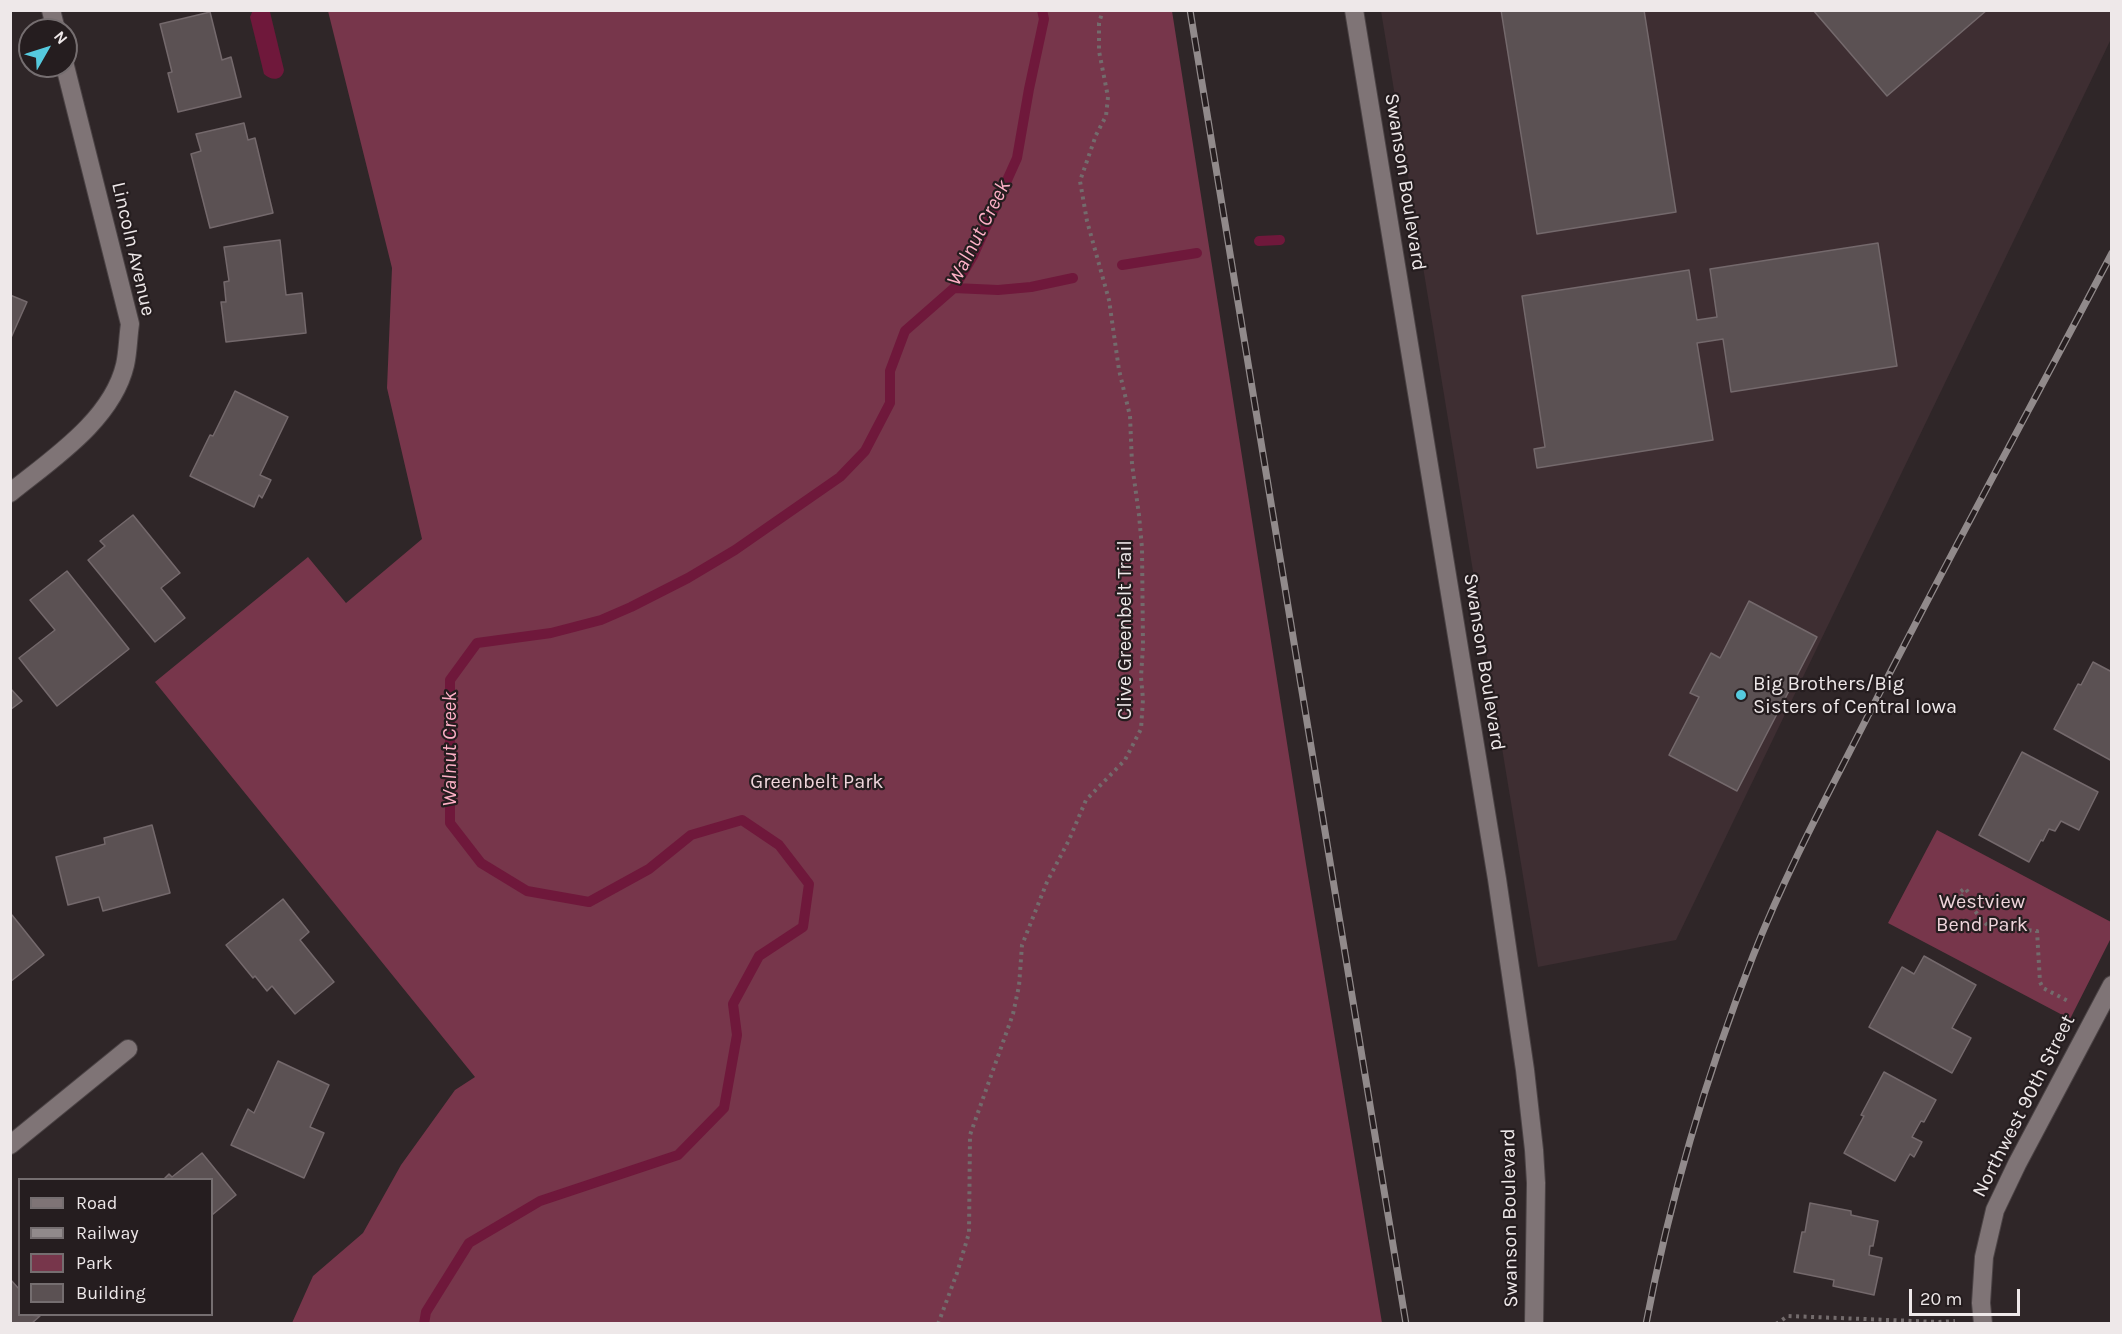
<!DOCTYPE html>
<html>
<head>
<meta charset="utf-8">
<style>
	body { margin:0 }
	#map { position:relative; width:2122px; height:1334px; overflow:hidden; background:#2f2628; font-family:Karla,sans-serif }
	canvas { display:block }
	.frame { position:absolute; inset:0; border:12px solid #eee8e9; pointer-events:none }
	.legend { position:absolute; left:18px; top:1178px; width:195px; height:138px; box-sizing:border-box; background:#251d1f; border:2px solid #756e70; margin:0; padding:8px 10px; list-style:none; font-size:18px; color:#eee8e9 }
	.legend li { display:flex; align-items:center; gap:12px; height:30px }
	.legend b { width:30px; border:2px solid #756e70 }
	.north { position:absolute; left:18px; top:18px; width:60px; height:60px; box-sizing:border-box; background:#251d1f; border:2px solid #756e70; border-radius:50%; rotate:51deg; font-size:16px; font-weight:700; line-height:24px; text-align:center; color:#eee8e9 }
	.north::after { content:''; display:block; margin:auto; width:21px; height:27px; background:#55cade; clip-path:polygon(50% 0,100% 100%,50% 72%,0 100%) }
	.scale { position:absolute; left:1909px; top:1289px; width:111px; height:27px; box-sizing:border-box; border:3px solid #eee8e9; border-top:0; padding-left:8px; font-size:18px; line-height:21px; white-space:nowrap; color:#eee8e9; -webkit-text-stroke:4px #251d1f; paint-order:stroke }
</style>
</head>
<body>
<div id="map">
<canvas width="2122" height="1334"></canvas>
<div class="frame"></div>
<ul class="legend">
<li><b style="height:8px;background:#7f7476"></b>Road</li>
<li><b style="height:8px;background:#918a8b"></b>Railway</li>
<li><b style="height:16px;background:#77364b"></b>Park</li>
<li><b style="height:16px;background:#5b5153"></b>Building</li>
</ul>
<div class="north">N</div>
<div class="scale">20 m</div>
</div>
<script>
const context = document.querySelector('canvas').getContext('2d');
context.lineJoin = 'round';
function fillPath(path, color) {
  context.fillStyle = color;
  context.fill(path, 'evenodd');
}
function stroke(path, color, width, dash) {
  context.strokeStyle = color;
  context.lineWidth = width;
  context.lineCap = dash ? 'butt' : 'round';
  context.setLineDash(dash || []);
  context.stroke(path);
}
function label(font, color, halo, rows, align = 'center') {
  context.font = font + ' Karla,sans-serif';
  context.lineWidth = 4.5;
  context.setLineDash([]);
  context.textBaseline = 'middle';
  context.strokeStyle = halo;
  context.fillStyle = color;
  for (const [text, x, y, turn = 0] of rows) {
    context.save();
    context.translate(x, y);
    context.rotate((+turn || 0) * Math.PI / 180);
    context.textAlign = isNaN(turn) ? turn : align;
    if (halo) context.strokeText(text, 0, 0);
    context.fillText(text, 0, 0);
    context.restore();
  }
}
const built = new Path2D(`
	M1381,11H2111V39L1676,940L1538,967Z`);
const green = new Path2D(`
	M328,11H1172L1306,864L1382,1323H292L313,1276L363,1233L401,1165L455,1090L475,1077L155,682L308,557L346,603L422,539L387,388L392,268Z
	M1937,830L2111,922V938L2070,1019L1888,923Z`);
const water = new Path2D(`
	M253,10L268,11L270,12L284,70C282,81 271,81 264,74L250,17Z`);
const stream = new Path2D(`
	M1259,241L1280,240
	M1122,265L1197,253
	M954,288L998,290L1031,287L1073,278
	M424,1324L426,1312L469,1243L540,1201L678,1155L724,1108L737,1035L733,1004L759,956L803,927L809,884L779,845L742,820L691,835L649,869L589,902L527,891L481,863L450,823V680L477,643L551,633L601,620L631,607L688,578L735,550L840,477L865,451L890,403V371L905,331L954,288L973,256L1017,158L1029,89L1044,19L1042,10`);
const building = new Path2D(`
	M1501,10H1644L1676,212L1537,234Z
	M1813,10H1987L1887,96Z
	M210,12L222,60L231,57L241,97L178,112L168,73L172,72L160,24Z
	M244,123L248,140L255,138L273,213L210,228L191,154L201,151L196,134Z
	M280,240L286,295L302,293L306,333L226,342L221,302H226L224,282L229,281L224,247Z
	M1878,243L1897,366L1731,392L1723,339L1697,343L1713,440L1537,468L1534,449L1545,447L1522,296L1689,270L1697,320L1717,317L1710,269Z
	M10,295L27,302L10,340Z
	M235,391L288,417L260,475L271,480L262,498L259,495L254,507L190,476L210,435L213,436Z
	M133,515L180,573L161,588L185,618L155,642L88,560L105,546L100,541Z
	M67,571L129,649L57,706L19,658L55,630L30,600Z
	M1749,601L1817,637L1737,791L1669,755L1699,697L1690,693L1711,653L1720,658Z
	M2093,662L2112,672V761L2054,729L2078,684L2081,685Z
	M10,688L22,701L10,710Z
	M2022,752L2098,792L2079,830L2061,821L2055,831L2049,829L2043,841L2041,840L2029,862L1979,835Z
	M152,825L170,893L103,911L99,897L68,905L56,857L105,844L104,838Z
	M283,899L309,932L300,940L334,982L295,1014L272,986L267,991L255,976L253,978L226,945Z
	M10,915H12L44,955L10,982Z
	M1924,956L1976,985L1952,1028L1971,1038L1952,1073L1869,1027L1902,967L1914,974Z
	M278,1061L329,1085L310,1127L324,1133L304,1178L231,1145L248,1109L254,1113Z
	M1884,1072L1936,1100L1924,1122L1921,1121L1912,1137L1922,1142L1914,1157L1910,1154L1895,1181L1844,1153L1864,1116L1861,1115Z
	M202,1153L236,1195L212,1215V1180H163L169,1174L172,1177Z
	M1810,1203L1851,1211V1215L1878,1221L1873,1246H1870L1869,1255L1882,1258L1874,1295L1833,1286L1834,1280L1794,1272L1802,1232H1805Z
	M10,1279L20,1290V1314L40,1316L31,1324H10Z`);
const path = new Path2D(`
	M1968,892L1965,888L1959,893L1988,926L2037,931L2040,982L2043,988L2070,1002
	M938,1324L957,1273L969,1233L970,1135L1013,1014L1019,986L1022,945L1047,882L1069,840L1086,800L1125,760L1141,729L1143,699L1141,677L1143,646L1142,548L1139,515L1132,464L1130,416L1119,370L1109,300L1087,221L1080,181L1096,135L1106,116L1108,97L1099,51V23L1103,10
	M1776,1324L1788,1316L1939,1322L1955,1321`);
const minor = new Path2D(`
	M51,10L56,30
	M1354,10L1497,879L1525,1070L1534,1150L1536,1183L1534,1324
	M10,493C52,459 112,420 125,365C128,352 128,337 130,324L65,66
	M10,1145L128,1049
	M1983,1324L1981,1303L1984,1257L1995,1210L2017,1164L2112,985`);
const rail = new Path2D(`
	M1190,10L1406,1324
	M1646,1324C1670,1198 1706,1076 1753,956C1787,869 1833,785 1875,702C1952,551 2033,403 2112,253`);
const markers = [
	[1741,695,6,"#55cade"]
];
const streetNames = [
	["Swanson Boulevard",1405,182,81],
	["Lincoln Avenue",133,249,77],
	["Clive Greenbelt Trail",1125,630,-90],
	["Swanson Boulevard",1484,662,81],
	["Northwest 90th Street",2024,1106,-63],
	["Swanson Boulevard",1510,1218,-91]
];
const poiNames = [
	["Big Brothers/Big",1753,684],
	["Sisters of Central Iowa",1753,707]
];
const parkNames = [
	["Greenbelt Park",817,782],
	["Westview",1982,902],
	["Bend Park",1982,925]
];
const waterNames = [
	["Walnut Creek",979,233,-63],
	["Walnut Creek",450,749,-90]
];
fillPath(built, '#3e2e32');
fillPath(green, '#77364b');
fillPath(water, '#6f183b');
stroke(stream, '#6f183b', 10);
fillPath(building, '#5b5153');
stroke(building, '#74696c', 1.5);
stroke(minor, '#4b4345', 20);
stroke(path, '#736b6c', 4, [3, 4.5]);
stroke(minor, '#7f7476', 18);
stroke(rail, '#918a8b', 7);
stroke(rail, '#251d1f', 4.5, [14]);
for (const [x, y, r, color] of markers) {
  const dot = new Path2D();
  dot.arc(x, y, r, 0, 2 * Math.PI);
  context.fillStyle = color;
  context.fill(dot);
  stroke(dot, '#251d1f', 2);
}
label('20px', '#eee8e9', '#251d1f', streetNames);
label('20px', '#eee8e9', '#251d1f', poiNames, 'left');
label('20px', '#efd5db', '#251d1f', parkNames);
label('italic 21px', '#feb1c7', '#251d1f', waterNames);
</script>
</body>
</html>
